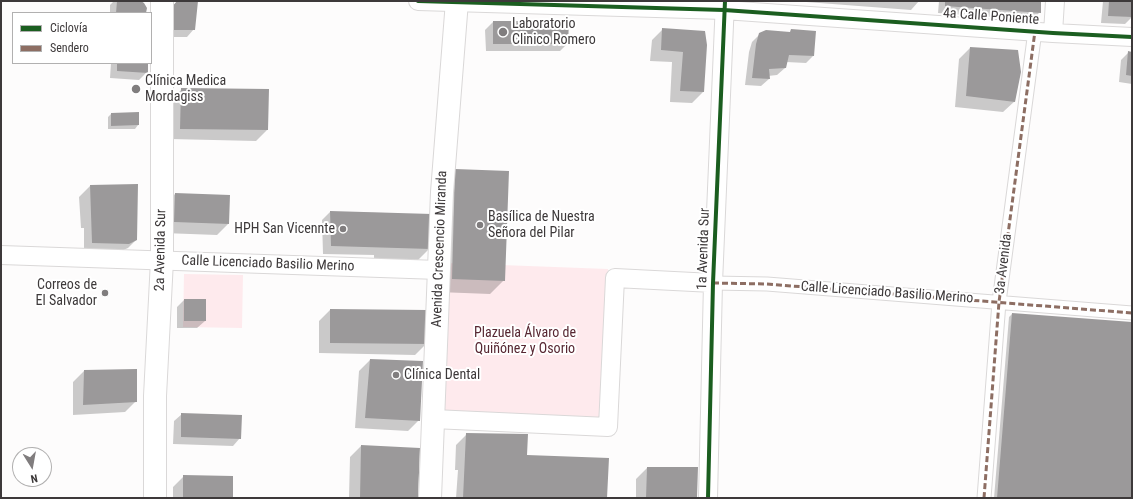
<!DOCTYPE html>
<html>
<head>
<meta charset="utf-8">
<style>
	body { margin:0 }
	#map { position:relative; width:1133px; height:499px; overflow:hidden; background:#fdfcfc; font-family:"Roboto Condensed",sans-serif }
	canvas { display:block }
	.frame { position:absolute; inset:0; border:2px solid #3d393a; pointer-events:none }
	.legend { position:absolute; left:12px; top:12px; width:140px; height:52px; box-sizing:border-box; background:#fff; border:1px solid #b1b0b0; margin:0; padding:5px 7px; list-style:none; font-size:12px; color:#3d393a }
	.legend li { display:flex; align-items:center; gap:8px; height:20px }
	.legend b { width:20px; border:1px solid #b1b0b0 }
	.north { position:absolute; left:12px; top:447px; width:40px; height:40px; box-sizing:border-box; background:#fff; border:1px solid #b1b0b0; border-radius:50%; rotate:169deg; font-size:11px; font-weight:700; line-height:16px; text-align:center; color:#3d393a }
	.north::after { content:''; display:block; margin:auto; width:14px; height:18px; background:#807d7e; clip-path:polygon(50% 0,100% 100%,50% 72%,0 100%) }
</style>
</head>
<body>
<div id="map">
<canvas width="1133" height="499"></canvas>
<div class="frame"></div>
<ul class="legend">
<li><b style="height:5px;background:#1b5e20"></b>Ciclovía</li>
<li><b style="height:5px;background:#8d6e63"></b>Sendero</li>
</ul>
<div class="north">N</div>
</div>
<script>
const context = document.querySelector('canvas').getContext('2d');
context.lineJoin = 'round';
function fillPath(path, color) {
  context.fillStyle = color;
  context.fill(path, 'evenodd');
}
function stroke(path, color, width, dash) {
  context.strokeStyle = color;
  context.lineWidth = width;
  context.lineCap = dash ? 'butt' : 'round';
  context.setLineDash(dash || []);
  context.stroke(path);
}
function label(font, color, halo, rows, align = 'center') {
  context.font = font + ' "Roboto Condensed",sans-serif';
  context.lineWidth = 4;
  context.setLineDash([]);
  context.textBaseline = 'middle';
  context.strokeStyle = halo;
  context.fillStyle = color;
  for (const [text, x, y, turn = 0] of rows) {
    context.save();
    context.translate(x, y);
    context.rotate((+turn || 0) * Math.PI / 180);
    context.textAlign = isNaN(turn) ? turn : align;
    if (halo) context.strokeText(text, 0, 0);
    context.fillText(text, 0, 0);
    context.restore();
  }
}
const green = new Path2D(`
	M448,263L608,269L601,419L443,414Z
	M184,274L243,275L242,328L183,327Z`);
const shadow = new Path2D(`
	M114,1H139L145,13H110V5Z
	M178,1H197L194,29L187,37H162L172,7Z
	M793,1H919L911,10Z
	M939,1H1040V12L1032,20L938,13Z
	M1103,1H1132V17L1125,24L1101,23Z
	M493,22H568L567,44L560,51H486L485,30Z
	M663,29L704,32L703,92L692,103L670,102L672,62L650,61L652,40Z
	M760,34L813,56L806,63L786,62L785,68L777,75L768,76L769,79L761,86L745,85L749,52L752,42Z
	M970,48L1015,101L1003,112L955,107L959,59Z
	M1129,52L1132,53V84L1119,82L1121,60Z
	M111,63H147V72L139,80L110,78Z
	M182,89L267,130L256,141L170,139L171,100Z
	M138,113V125L135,129H108V117L111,114Z
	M456,170L504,280L490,294L438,292L442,184Z
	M90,186L136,240L128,248L121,251L84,250V228H81L79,197Z
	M175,194L228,224L217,235L163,233L164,205Z
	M330,212L386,213L429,249L418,260L374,259V255L323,254L322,220Z
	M184,300L205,321L197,328H177V307Z
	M330,310L426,344L415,355L319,353V321Z
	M1012,314L1132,323V498H994L1009,317Z
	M370,360L419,420L408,431L355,428L359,371Z
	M84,371L136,401L125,412L73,415V382Z
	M182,414L240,438L233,446L173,444L174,421Z
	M467,434L526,457L606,498H456L458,470H455L456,445Z
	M361,446L417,498H349L350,457Z
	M647,468L696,498H636V479Z
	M184,476L232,498H173V487Z
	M135,497V498H111Z`);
const building = new Path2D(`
	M117,1H141L144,3L147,8L146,13H116Z
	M177,1H198L195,30H169L171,8Z
	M945,1H1041V13L945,6Z
	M1109,1H1132V17L1108,16Z
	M493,21H569L568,44H493Z
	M662,28L705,31L707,45L704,92L680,91L683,52L661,50Z
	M791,29L816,31L814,56L789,55L786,68L769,69L770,79L752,78L756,44L759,33L766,30L790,32Z
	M970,47L1018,50L1021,72L1015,102L966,96Z
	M1128,51L1132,52V76L1126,75Z
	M117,63H148V73L117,71Z
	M181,88L269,89L268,130L180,129Z
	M139,112V125L111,126V113Z
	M455,169L509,171L505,281L452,279Z
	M138,184L137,240L129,244L92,243L90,185Z
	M175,193L230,195L229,224L174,222Z
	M330,211L432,214L430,249L331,246Z
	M184,299H206V321H184Z
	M330,309L427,310V344L330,343Z
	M1012,313L1132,322V498H997Z
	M370,359L423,361L420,421L365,418Z
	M137,369V402L83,405L84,370Z
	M181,413L242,415L241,439L181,437Z
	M466,433L528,434L527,455L609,458L607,498H463Z
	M361,445L420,448L418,498H360Z
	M647,467H698L697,498H646Z
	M183,475L233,476V498H183Z`);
const pedestrian = new Path2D(`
	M713,283L767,284L1132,313
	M984,498L999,302L1035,31`);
const minor = new Path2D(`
	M418,1L724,10L1053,33L1132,37
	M1053,33L1055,1
	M1,255C147,259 293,266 439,270
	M433,419L608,427L615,278L713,283
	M708,498L713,283L725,1`);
const secondary = new Path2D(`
	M155,498V396L162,260V1
	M430,498L442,192L457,1`);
const quiet = new Path2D(`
	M713,283L767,284L1132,313
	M984,498L999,302L1035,31`);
const cycleway = new Path2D(`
	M418,1L724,10L1053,33L1132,37
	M708,498L713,283L725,1`);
const markers = [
	[503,32,5,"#807d7e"],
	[136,89,5,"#807d7e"],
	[480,225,4,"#807d7e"],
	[343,229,4,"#807d7e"],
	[105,293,4,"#807d7e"],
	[396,375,4,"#807d7e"]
];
const streetNames = [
	["4a Calle Poniente",991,17,4],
	["Avenida Crescencio Miranda",440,249,-88],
	["1a Avenida Sur",704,249,-88],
	["2a Avenida Sur",161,250,-89],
	["Calle Licenciado Basilio Merino",268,264,2],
	["3a Avenida",1004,264,-83],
	["Calle Licenciado Basilio Merino",887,293,4]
];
const poiNames = [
	["Laboratorio",512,24],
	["Clinico Romero",512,40],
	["Clínica Medica",145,81],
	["Mordagiss",145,97],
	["Basílica de Nuestra",488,217],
	["Señora del Pilar",488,233],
	["HPH San Vicennte",335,229,"right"],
	["Correos de",97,285,"right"],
	["El Salvador",97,301,"right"],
	["Clínica Dental",404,375]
];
const parkNames = [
	["Plazuela Álvaro de",525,333],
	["Quiñónez y Osorio",525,349]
];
fillPath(green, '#feeaed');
fillPath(shadow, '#0003');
fillPath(building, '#9b999a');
stroke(pedestrian, '#dad8d8', 15);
stroke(minor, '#dad8d8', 20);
stroke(secondary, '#dad8d8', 24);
stroke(pedestrian, '#fff', 13);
stroke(minor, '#fff', 18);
stroke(secondary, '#fff', 22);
stroke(quiet, '#8d6e63', 3, [6, 3]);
stroke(cycleway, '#1b5e20', 4);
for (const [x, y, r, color] of markers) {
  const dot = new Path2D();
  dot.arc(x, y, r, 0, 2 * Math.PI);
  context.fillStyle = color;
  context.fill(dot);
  stroke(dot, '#fff', 1.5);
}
label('14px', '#3d393a', '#fff', streetNames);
label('14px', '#3d393a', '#fff', poiNames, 'left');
label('14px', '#572732', '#fff', parkNames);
</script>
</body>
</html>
